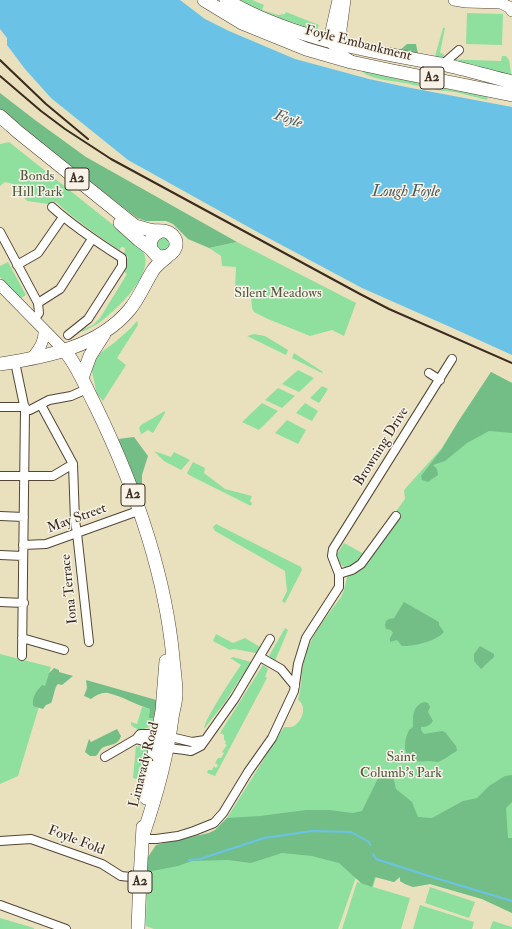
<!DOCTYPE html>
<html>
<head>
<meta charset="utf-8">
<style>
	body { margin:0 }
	canvas { display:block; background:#e9e0be }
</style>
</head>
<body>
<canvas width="512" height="929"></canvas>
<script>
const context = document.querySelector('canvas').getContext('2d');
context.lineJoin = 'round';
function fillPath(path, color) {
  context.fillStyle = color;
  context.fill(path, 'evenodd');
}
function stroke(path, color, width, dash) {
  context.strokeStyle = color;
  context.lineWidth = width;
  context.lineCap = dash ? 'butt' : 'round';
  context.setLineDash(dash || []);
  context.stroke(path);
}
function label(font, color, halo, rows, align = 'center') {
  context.font = font + ' "IM FELL Double Pica",serif';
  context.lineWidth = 3;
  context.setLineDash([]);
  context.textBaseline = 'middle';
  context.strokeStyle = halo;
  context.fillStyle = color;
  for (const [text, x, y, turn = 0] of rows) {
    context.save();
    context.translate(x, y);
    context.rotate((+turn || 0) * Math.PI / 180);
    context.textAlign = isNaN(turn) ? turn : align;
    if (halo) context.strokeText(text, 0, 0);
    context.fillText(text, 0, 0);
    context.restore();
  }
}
const green = new Path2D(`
	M236,0H252L264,5L262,10L278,15L285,14L286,12L319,25L315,33L302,29Z
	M467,13L503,14L502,45L466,44Z
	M443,28H445L440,53L444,54L443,59L501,61L502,56H506L509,60L512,79L443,60L435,56Z
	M363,69L489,93L487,100L455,92L436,90L433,88L413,85L410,84C398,81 370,80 363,72Z
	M9,142L127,236C132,240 140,245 143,251C156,274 115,311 99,323C94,326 88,329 82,332V330L93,325L100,318L127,274L123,271L126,263V260L128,258L127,255H124L125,248L122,247H121L120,250L118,249C97,235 75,220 56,202L49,204L27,201L13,184L5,182L0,186V144Z
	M167,236L171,246L163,253L154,242L156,237Z
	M237,242L356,303L344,336L332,330L310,336L268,319L254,312L252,308L251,297L246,293L235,290L236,267L222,266L221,256L209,248Z
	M8,262L26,295L21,298L0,277V266Z
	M137,321L138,325L117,358L126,365L103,401L97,394L91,367L99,354L114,343L131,328Z
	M254,334L265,336L288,350L286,355L247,336Z
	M294,353L323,372L322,373L292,358Z
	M298,370L314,378L299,392L282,384Z
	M491,372L512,383V913L482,899L430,884L413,887L405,884L400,881V877L394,882L376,877L373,887L410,898L401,929H342L357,882L361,883L356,877L338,929H154L146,926L147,872L156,845L209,833L215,830L227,818L284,727H292C302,723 308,706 298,700C302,687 301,673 304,660C310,636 327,616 341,597L344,590L347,577L367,563L394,514L405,499L404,490L441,449L458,422Z
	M322,386L328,389L319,403L310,398Z
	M278,388L295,396L282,408L265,400Z
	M262,403L278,411L259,430L242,422Z
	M305,403L318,411L312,421L296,413Z
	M165,411V413L153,433L148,430L140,435L141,434L139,428L141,425Z
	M287,420L306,430L298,444L275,433Z
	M154,451L171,457L174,452L190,460L181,470L164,461Z
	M193,462L205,468L204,473L225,489L252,496L250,501L252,503L251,506L189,475L187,473Z
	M216,524L301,567L302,570L285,603L282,601L287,591L285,571L215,531L213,527Z
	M344,543L366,555C356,566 341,576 337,554Z
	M285,628L288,630L275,661L269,656Z
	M216,634L233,643L245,638L260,647L256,653L234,649L230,650L213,641Z
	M0,654L51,667L18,776L0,784Z
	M233,657L251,662L225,702L204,729C204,720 234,675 241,665L232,659H230Z
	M263,665L268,669L265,677L267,678L215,776L207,773L208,770H212L214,766L216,768L218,765L215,763L218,758H221L224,753L222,752L227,745L225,744L226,741L224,740V735L220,733Z
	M142,707L158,711L154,724C146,729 139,733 131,725V722L137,724Z
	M141,745L147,746L150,752L145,782L133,778L136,746L138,747Z
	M430,887L475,902L469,918L425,903Z
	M420,905L474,922L472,929H413Z
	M0,918L34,928V929H0Z
	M493,921L512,927V929H490Z`);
const forest = new Path2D(`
	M407,44H416L418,54L399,51Z
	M0,93L35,120L86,157L237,242L209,248L188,239L173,224L166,221H146L137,218L25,132L0,109Z
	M491,372L512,383V433L489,431L467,443L445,461L433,465L437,469L438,475L428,482L422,480L421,476L442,449L458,422Z
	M134,437L148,456L142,475V487H136L128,462L118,439Z
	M404,602L439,622V625L444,632C437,641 412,647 402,646L397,640L390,642V638L393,633L391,630L386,629L385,625L386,621L389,619L394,618Z
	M480,646L494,654V657L481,669L474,661V654Z
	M54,668L59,670V672L73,676L62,685L58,684C54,688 54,697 51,703L46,705L43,709L33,706C32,696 36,692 42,685L45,686L49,673Z
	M86,680L160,701L156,718H149L150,709C136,705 122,696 108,693C102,692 95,696 91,699L84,696L87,688Z
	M424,702L428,703L430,707L428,712L433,721C430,725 427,727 421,727V730L424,734L442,731L445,732L456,746L457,751C451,754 444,760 438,762C435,762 431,761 428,761C406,765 400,749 409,730L413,727C413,717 412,706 424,702Z
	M117,729L121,736C118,746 109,744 102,748C100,750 98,754 96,756H90L85,752L89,739L91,742Z
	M382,770L392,772L396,789L412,802L418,817L432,818L463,801L477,798L489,786L505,776L512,775V802L506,808L508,838H512V913L482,899L430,884L413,887L405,884L400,881V877L394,882L375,877L372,887L361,883L339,863L312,856L282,853L251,863L228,860L192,861L178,866L147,872L148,857L156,845L209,833L215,830L227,818L260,816L306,810H329L353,813L362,811Z`);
const water = new Path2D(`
	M0,0H180L205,19L229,31L295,59L369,79L406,87L512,107V355L448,326L362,288L261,234L128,160L51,98L25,69L7,45V38L0,29Z`);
const stream = new Path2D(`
	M373,854L376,859L432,877L512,901
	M189,860L200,859L264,838L312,831L351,832L369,842L370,845`);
const minor = new Path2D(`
	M442,65L459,50
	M52,207C73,226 97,242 122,258V266L88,319L68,335
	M0,232L38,303L39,313L34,320
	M17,265L38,253L63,217
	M38,303L60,289L92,239
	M15,362L25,410L22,656
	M429,373L440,380
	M41,405L73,464L75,521L77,533L89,642
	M0,407H25
	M25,410H30L49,400L71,396L87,389
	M0,476H53L73,464
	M0,516L24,517
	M23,545L46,544L138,511
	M0,555L23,556
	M339,574L352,570L361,564L396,516
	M0,602L24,603
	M22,638L64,650
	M260,657L281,669L295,686
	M136,739L168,748L185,750L191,751L201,746L235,698L270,639
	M105,757L136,739L140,734H158L192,742L205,740
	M142,839H156L178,836L194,831L214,823L223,813L248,772L272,738L294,691L298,664L306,638L339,587V574L332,556L333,549L452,359
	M0,841L31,839L102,864L121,876L140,878
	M0,905L66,929`);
const secondary = new Path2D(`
	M338,0L329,40L342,55L351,61
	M454,0L466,2L501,3L509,7L512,11
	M342,43L341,29L345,0
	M0,285L64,350
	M33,357C39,349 45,341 44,330`);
const trunk = new Path2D(`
	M204,0L242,23L306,49L351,62L393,71L512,95
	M226,0C290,38 368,51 441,64C465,69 488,76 512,82
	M0,116L18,132L135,226C140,227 145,229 150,230C157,232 166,229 171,234C183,244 172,260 157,256L151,249C149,241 152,235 159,232
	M120,223L139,240L151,249
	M64,350C78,366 85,386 95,405C133,483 165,571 173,658C174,670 176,682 176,694C176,702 173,710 172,718C167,758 156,797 143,835
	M0,364C46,357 99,347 130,309C139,298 144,285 152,272C155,266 162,261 167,257
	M82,378L90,356L104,334
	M146,798L162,711L166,661
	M138,929L140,878L143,827`);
const rail = new Path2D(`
	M0,60L46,104L88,139
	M0,76L41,111L65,129L111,159L360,294L389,309L512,363`);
const shields = [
	[432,78,24],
	[77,179,24],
	[133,495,24],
	[140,882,24]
];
const shieldNames = [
	["A2",432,78],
	["A2",77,179],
	["A2",133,495],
	["A2",140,882]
];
const streetNames = [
	["Foyle Embankment",358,44,14],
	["Browning Drive",382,447,-58],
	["May Street",77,519,-20],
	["Iona Terrace",70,589,-96],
	["Limavady Road",145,765,-76],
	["Foyle Fold",76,841,21]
];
const parkNames = [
	["Bonds",37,177],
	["Hill Park",37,193],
	["Silent Meadows",278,294],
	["Saint",401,758],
	["Columb's Park",401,774]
];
const waterNames = [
	["Foyle",288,120,19],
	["Lough Foyle",406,193]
];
fillPath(green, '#8fe09f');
fillPath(forest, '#73be86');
fillPath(water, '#6ac3e7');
stroke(stream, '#6ac3e7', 2);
stroke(minor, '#554536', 10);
stroke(secondary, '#554536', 12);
stroke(trunk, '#554536', 14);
stroke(minor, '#fff', 8);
stroke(secondary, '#fff', 11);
stroke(trunk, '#fff', 13);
stroke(rail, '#3b2a1e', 2);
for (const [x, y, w] of shields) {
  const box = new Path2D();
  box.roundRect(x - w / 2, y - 11, w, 22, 3);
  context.fillStyle = '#f7f3e8';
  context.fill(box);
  stroke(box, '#3b2a1e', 1);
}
label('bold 13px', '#3b2a1e', null, shieldNames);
label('14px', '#3b2a1e', '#f7f3e8', streetNames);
label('14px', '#50583e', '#f7f3e8', parkNames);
label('italic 15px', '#49585a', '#f7f3e8', waterNames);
</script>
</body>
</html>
